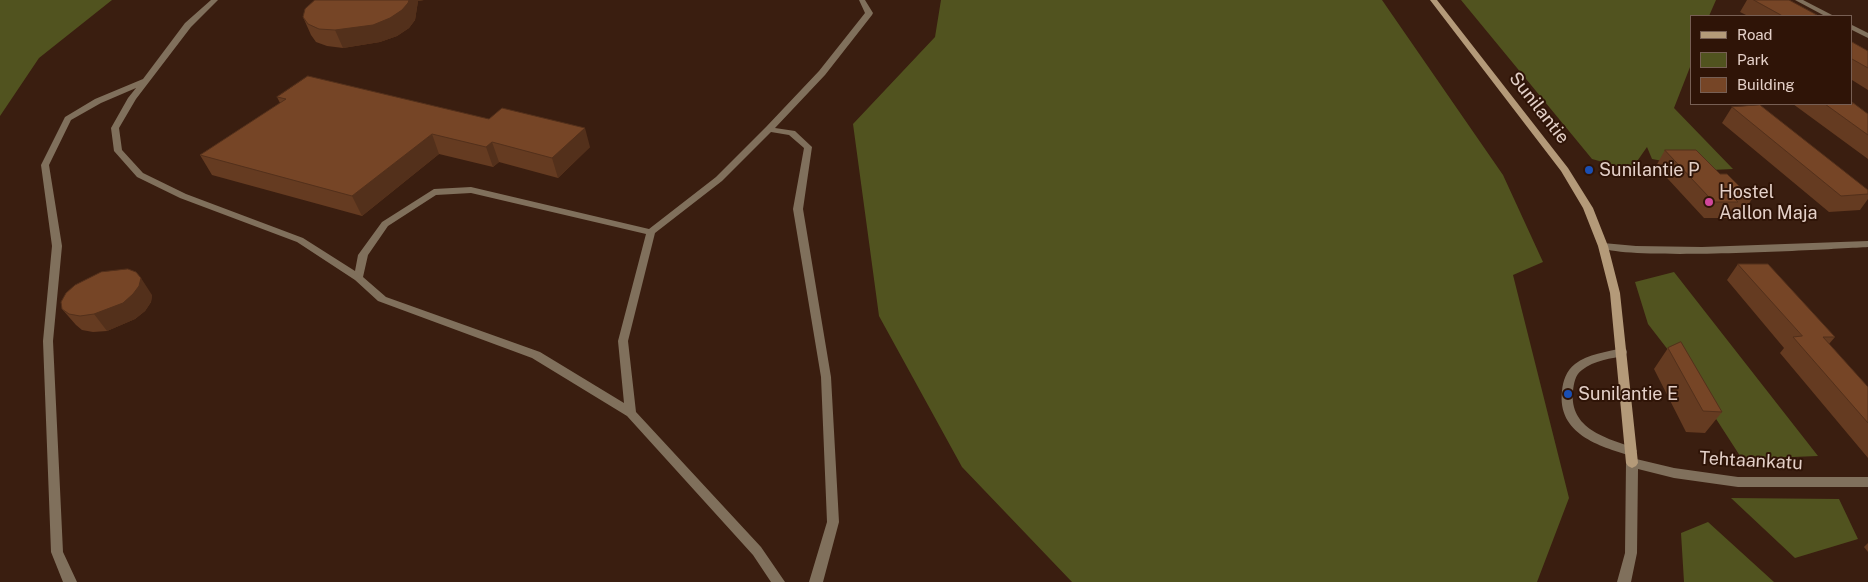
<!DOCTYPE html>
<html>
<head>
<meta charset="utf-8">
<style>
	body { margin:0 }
	#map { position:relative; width:1868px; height:582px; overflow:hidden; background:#3a1e10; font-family:"Public Sans",sans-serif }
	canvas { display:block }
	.legend { position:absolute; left:1690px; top:15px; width:162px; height:90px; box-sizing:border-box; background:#2f1407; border:1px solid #775f54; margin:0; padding:6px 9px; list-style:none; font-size:15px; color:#e4d0c8 }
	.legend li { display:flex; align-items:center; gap:10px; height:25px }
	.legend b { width:25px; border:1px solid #775f54 }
</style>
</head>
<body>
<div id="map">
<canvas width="1868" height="582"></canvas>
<ul class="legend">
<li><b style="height:6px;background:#b49a79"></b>Road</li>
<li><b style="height:14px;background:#51531f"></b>Park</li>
<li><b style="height:14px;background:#764526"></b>Building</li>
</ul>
</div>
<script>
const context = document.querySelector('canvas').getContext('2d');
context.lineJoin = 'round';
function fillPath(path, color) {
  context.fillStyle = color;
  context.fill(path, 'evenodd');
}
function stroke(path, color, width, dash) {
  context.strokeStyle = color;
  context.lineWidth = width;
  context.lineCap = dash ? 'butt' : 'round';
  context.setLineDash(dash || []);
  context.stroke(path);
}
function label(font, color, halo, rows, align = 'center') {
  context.font = font + ' "Public Sans",sans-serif';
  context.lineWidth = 4;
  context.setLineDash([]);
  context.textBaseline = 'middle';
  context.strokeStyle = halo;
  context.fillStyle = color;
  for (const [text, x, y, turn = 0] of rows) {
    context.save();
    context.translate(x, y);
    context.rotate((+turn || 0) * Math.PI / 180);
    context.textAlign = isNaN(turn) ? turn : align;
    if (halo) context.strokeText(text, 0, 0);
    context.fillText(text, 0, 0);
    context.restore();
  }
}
const green = new Path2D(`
	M0,0H112L39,58L0,116Z
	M941,0H1382L1503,175L1543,262L1513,275L1569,498L1537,582H1072L962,467L879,316L853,124L935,37Z
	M1461,0H1716L1709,16H1692V62L1674,108L1733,169L1711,170L1652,159L1647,147L1631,170L1592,159Z
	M1674,272L1818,456L1742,459L1689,377L1648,324L1635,282Z
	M1731,498L1839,499L1858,539L1795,558Z
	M1708,522L1774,582H1684L1681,533Z`);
const lane = new Path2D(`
	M211,0H218L191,27L136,99L119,128L122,150L143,173L186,194L303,238L355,271L358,255L382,222L434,189L471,187L649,229L716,177L766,127L819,71L865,13L859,0H865L873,13L872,15L825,75L775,128L795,131L812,147L803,209L831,377L839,522L823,582H809L827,522L821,377L793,209L804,148L789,135L771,132L722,181L655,233L628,341L636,412L761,547L785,582H771L753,555L627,416L532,358L378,301L355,280L297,242L180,198L137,177L114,151L111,128L128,98L136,88L101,103L71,120L49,165L62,246L53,341L63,552L77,582H63L51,552L43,341L52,246L41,165L65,117L95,99L143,79L185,23ZM471,193L646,234L618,341L624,403L540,352L386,297L363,277L368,255L388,226L436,195Z
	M1622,348L1626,349L1627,352L1626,355C1611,359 1594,360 1582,370C1575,375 1574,383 1573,391C1569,429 1606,438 1635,448L1637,451L1635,454L1631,456C1599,446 1557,434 1562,391C1563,381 1566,371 1575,364C1588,354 1607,352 1622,348Z`);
const street = new Path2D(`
	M1795,0H1803L1834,16H1825Z
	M1852,25L1868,33V38L1852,30Z
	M1868,241V247C1832,249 1615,262 1598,246L1603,243L1636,246L1702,247Z
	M1632,458L1674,468L1738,477H1868V487H1738L1674,478L1638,469L1637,553L1631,582H1617L1625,553L1626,463L1628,460Z`);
const secondary = new Path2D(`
	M1430,0H1437L1568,168L1593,208L1608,246L1620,293L1638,463L1636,466L1632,468L1628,466L1626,463L1610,293L1598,246L1583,208L1561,171Z`);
const wall = new Path2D(`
	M315,0H424L418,1L415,20L409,28L397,36L380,42L343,48L327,46L316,42L311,35L303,17Z
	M1747,0H1789L1817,15L1816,16H1748L1740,12Z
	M1852,42L1868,51V90L1852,80Z
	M277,97L590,147L558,178L499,162L493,167L439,154L362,216L212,175L200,155L280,103Z
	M1793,104H1852L1868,114V159Z
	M1732,107L1868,190V199L1860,210L1829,212L1722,123Z
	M1665,150L1720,174L1752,199L1741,215H1729L1727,218H1704L1656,166Z
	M1738,264L1835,337L1829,344L1868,387V458L1780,353L1784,348L1727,280Z
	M152,295L151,302L145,311L135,319L107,331L93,332L82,330L76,325L62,309Z
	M1668,348L1722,412L1705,433L1686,432L1654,369Z
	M1868,543V552L1864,547Z`);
const shadedWall = new Path2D(`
	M409,0H424L418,1L415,20L409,28L397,36L380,42L343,48L335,30Z
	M585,128L590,147L558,178L552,158Z
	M432,134L439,154L362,216L352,196Z
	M492,142L499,162L493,167L486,147Z
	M141,278L152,295L151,302L145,311L135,319L107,331L94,314Z`);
const building = new Path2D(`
	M315,0H409L408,3L402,10L390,18L373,25L335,30L319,29L308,24L303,17L305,9Z
	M1754,0H1789L1817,15L1809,16H1783Z
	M1852,42L1868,51V68L1852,59Z
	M308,76L489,119L502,108L585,128L552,158L492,142L486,147L432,134L352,196L200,155L286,99L277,97Z
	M1852,102L1868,114V135L1825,104H1852Z
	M1760,105L1868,190V194L1841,196L1732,107Z
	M1665,150H1696L1720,174H1727L1752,199H1735L1738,202H1714Z
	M1738,264H1768L1835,337H1823L1868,387V423L1793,337L1802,336Z
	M128,269L136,272L141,278L139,286L133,294L123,303L94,314L80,316L69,314L62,309L61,302L66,293L75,285L101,272Z
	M1681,342L1722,412L1703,411L1668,348Z`);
const markers = [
	[1589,170,5,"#1a4fb4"],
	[1709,202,5,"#d1479c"],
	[1568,394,5,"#1a4fb4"]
];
const streetNames = [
	["Sunilantie",1539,108,52],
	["Tehtaankatu",1751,461,3]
];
const poiNames = [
	["Sunilantie P",1599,170],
	["Hostel",1719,192],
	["Aallon Maja",1719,213],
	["Sunilantie E",1578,394]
];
fillPath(green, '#51531f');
fillPath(lane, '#80705c');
fillPath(street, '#80705c');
fillPath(secondary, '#b49a79');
fillPath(wall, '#653b21');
fillPath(shadedWall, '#53301b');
fillPath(building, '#764526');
stroke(building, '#53301b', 1);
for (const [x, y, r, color] of markers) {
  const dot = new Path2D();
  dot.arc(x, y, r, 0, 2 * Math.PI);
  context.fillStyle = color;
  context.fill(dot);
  stroke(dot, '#2f1407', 2);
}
label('18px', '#e4d0c8', '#2f1407', streetNames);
label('18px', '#e4d0c8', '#2f1407', poiNames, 'left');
</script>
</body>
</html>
